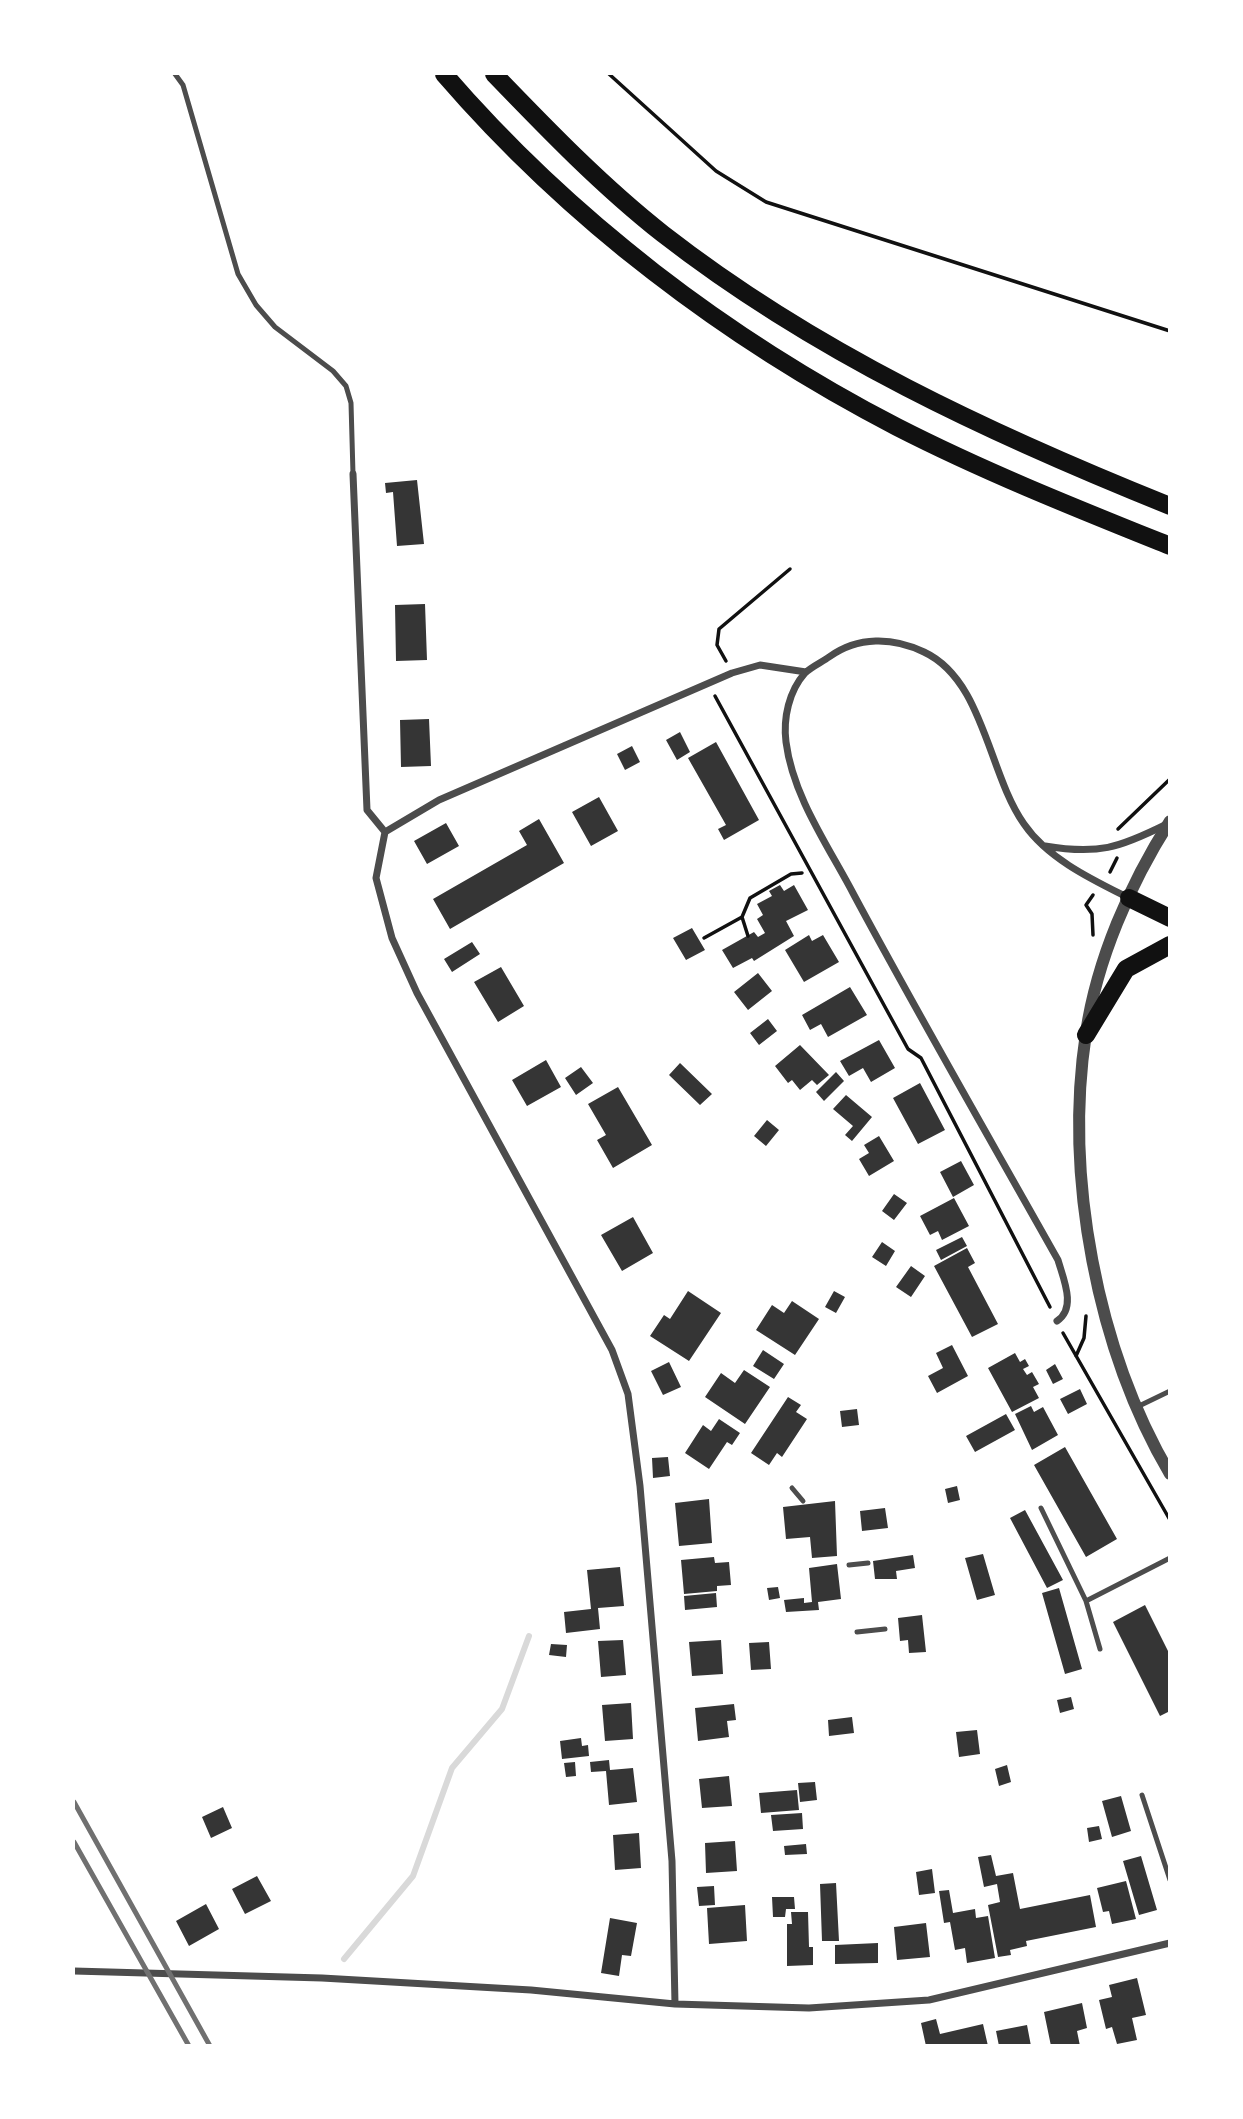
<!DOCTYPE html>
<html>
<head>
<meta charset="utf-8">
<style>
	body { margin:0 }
	#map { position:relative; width:1243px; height:2119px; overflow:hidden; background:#fff; font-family:"Crimson Pro",serif }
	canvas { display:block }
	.frame { position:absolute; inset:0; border:75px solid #fff; pointer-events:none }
</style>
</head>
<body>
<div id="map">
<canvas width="1243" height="2119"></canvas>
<div class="frame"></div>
</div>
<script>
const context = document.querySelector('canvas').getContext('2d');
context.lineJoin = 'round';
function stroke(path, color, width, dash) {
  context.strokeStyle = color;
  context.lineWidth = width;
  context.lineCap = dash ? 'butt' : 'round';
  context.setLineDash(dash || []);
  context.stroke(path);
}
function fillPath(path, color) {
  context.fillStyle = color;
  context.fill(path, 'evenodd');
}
const stream = new Path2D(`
	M344,1959L413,1876L452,1768L502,1709L529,1636`);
const building = new Path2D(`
	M417,480L424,544L397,546L393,492L386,493L385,483Z
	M425,604L427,660L396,661L395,605Z
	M429,719L431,766L401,767L400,720Z
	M680,732L690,752L677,760L666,740Z
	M716,742L759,820L724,840L718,829L726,825L688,758Z
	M632,746L640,762L625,770L617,754Z
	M599,797L618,831L591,846L572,812Z
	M539,819L564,863L450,929L433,899L527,845L519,831Z
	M446,823L459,846L427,864L414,841Z
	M780,885L784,891L794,885L808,910L786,921L794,936L754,961L752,958L733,968L722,950L754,932L758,937L765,933L757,919L763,915L757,904L772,896L769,891Z
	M692,928L705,950L686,960L673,938Z
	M809,935L812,941L823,935L839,962L804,982L785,950Z
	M472,942L480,954L452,972L444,959Z
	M501,967L524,1006L498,1022L474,982Z
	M758,973L772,991L748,1010L734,992Z
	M850,987L867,1015L828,1037L821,1024L810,1030L802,1015Z
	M768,1019L777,1031L759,1045L750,1033Z
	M879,1040L895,1068L871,1082L863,1068L849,1076L840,1061Z
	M800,1045L829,1075L817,1085L812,1080L800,1090L792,1080L788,1083L775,1066Z
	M546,1060L561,1087L527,1106L512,1080Z
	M680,1063L712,1094L700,1105L669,1075Z
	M581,1067L593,1083L576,1095L565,1078Z
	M836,1072L844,1081L824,1101L816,1092Z
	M920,1083L945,1130L918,1144L893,1098Z
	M618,1087L652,1145L613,1168L597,1140L606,1135L588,1104Z
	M846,1095L872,1117L852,1141L845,1135L853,1126L833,1109Z
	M767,1120L779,1130L766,1146L754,1136Z
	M879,1136L894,1161L869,1176L859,1159L869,1153L864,1145Z
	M961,1161L974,1185L953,1197L940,1172Z
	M894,1194L907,1203L894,1220L882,1211Z
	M954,1198L969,1226L942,1240L938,1231L930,1235L920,1216Z
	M633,1217L653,1253L622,1271L601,1235Z
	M962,1237L967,1246L941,1260L936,1250Z
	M882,1242L895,1251L886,1266L872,1257Z
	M967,1248L975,1263L968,1267L998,1324L972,1337L934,1266Z
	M911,1266L925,1276L911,1297L896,1287Z
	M688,1291L721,1313L689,1361L650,1336L664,1315L670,1319Z
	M834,1291L845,1297L836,1313L825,1307Z
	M792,1301L819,1319L795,1355L756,1330L772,1305L784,1313Z
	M952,1345L968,1376L937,1393L928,1376L943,1368L936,1353Z
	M763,1350L784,1364L774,1379L753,1366Z
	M1015,1353L1020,1362L1025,1359L1029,1366L1023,1369L1027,1375L1032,1372L1039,1384L1033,1387L1039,1398L1012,1412L988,1368Z
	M669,1362L681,1387L663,1395L651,1371Z
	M1055,1364L1063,1379L1053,1384L1046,1370Z
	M744,1370L770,1387L745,1424L705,1397L721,1373L735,1383Z
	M1080,1389L1087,1404L1068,1414L1060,1399Z
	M788,1397L801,1405L796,1412L807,1419L782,1457L777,1453L769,1465L751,1453Z
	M1031,1406L1034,1412L1043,1407L1058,1435L1032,1450L1015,1414Z
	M857,1409L859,1425L842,1427L840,1411Z
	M1006,1414L1015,1430L975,1452L966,1436Z
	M719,1419L740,1433L732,1445L727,1442L709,1469L685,1453L703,1425L711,1431Z
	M1065,1447L1117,1539L1086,1557L1034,1465Z
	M668,1457L670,1476L653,1478L652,1458Z
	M957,1486L960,1500L948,1503L945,1489Z
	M709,1499L712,1543L679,1546L675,1503Z
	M835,1501L837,1556L812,1558L810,1537L786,1539L783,1507Z
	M885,1508L888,1528L862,1531L860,1511Z
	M1025,1510L1063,1580L1047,1588L1010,1518Z
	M983,1554L995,1595L977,1600L965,1558Z
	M913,1555L915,1568L896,1571L897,1579H875L873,1561Z
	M714,1557L715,1563L729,1562L731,1585L717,1586V1591L684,1594L681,1560Z
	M837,1564L841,1599L818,1602L819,1610L786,1612L784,1600L804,1598V1603L812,1602L809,1568Z
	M620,1567L624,1606L598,1608L600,1629L566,1633L564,1612L591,1609L587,1570Z
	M778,1587L780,1598L769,1600L767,1588Z
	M1059,1588L1082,1669L1065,1674L1042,1593Z
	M716,1593L717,1607L685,1610L684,1596Z
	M1145,1605L1170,1655V1711L1160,1716L1113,1622Z
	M922,1615L926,1652L909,1653L908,1640L900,1641L898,1618Z
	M623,1640L626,1675L601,1677L598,1641Z
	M721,1640L723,1674L692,1676L689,1642Z
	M769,1642L771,1669L751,1670L749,1643Z
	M551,1644L567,1645L566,1657L549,1655Z
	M1071,1697L1074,1709L1060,1713L1057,1700Z
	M631,1703L633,1739L605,1741L602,1705Z
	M734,1704L736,1720L727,1721L729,1737L698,1741L695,1708Z
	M852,1717L854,1733L829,1736L828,1720Z
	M977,1730L980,1754L959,1757L956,1732Z
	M581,1738L582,1746L588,1745L589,1756L562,1759L560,1741Z
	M609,1760L610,1770L633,1768L637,1802L609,1805L606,1771L591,1772L590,1762Z
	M575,1762L576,1776L566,1777L564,1763Z
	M1007,1765L1011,1782L999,1786L995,1769Z
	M729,1776L732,1806L702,1808L699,1779Z
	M815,1782L817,1800L800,1802L798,1783Z
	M797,1790L799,1810L761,1813L759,1793Z
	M1121,1796L1131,1831L1112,1837L1102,1801Z
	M223,1807L232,1828L211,1838L202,1817Z
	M802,1813L803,1829L773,1831L771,1815Z
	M1099,1826L1102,1839L1089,1842L1087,1828Z
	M639,1833L641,1868L615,1870L613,1835Z
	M735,1841L737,1871L706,1873L705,1843Z
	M806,1844L807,1854L785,1855L784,1846Z
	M991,1855L996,1876L1013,1873L1020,1909L1090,1895L1096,1927L1026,1941L1027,1946L1010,1950L1011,1955L998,1957L988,1905L1000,1902L997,1884L984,1887L978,1857Z
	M1141,1856L1157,1910L1139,1915L1123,1861Z
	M932,1869L935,1893L919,1895L916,1872Z
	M257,1876L271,1901L245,1914L232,1889Z
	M1126,1881L1136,1919L1112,1924L1109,1911L1103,1912L1097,1888Z
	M836,1883L839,1941H822L820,1884Z
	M714,1886L715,1905L699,1906L697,1887Z
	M949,1890L953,1913L975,1909L976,1918L988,1916L995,1958L967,1963L965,1948L955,1950L950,1922L944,1923L939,1891Z
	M772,1897H794L795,1909H786L785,1917H773Z
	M206,1904L219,1929L189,1946L176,1921Z
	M745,1905L747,1941L709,1944L707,1908Z
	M791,1912H808L809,1947H813V1965L787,1966V1924H792Z
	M610,1918L637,1923L631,1956L622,1955L619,1976L601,1973Z
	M926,1923L930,1957L897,1960L894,1927Z
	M878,1943V1963L835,1964V1945Z
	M1137,1978L1146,2015L1132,2018L1137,2040L1117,2044L1112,2027L1106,2029L1099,2000L1112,1997L1109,1985Z
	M1082,2003L1087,2028L1077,2031L1080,2046H1051L1044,2012Z
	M936,2019L940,2034L983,2024L988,2046H926L921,2023Z
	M1027,2025L1031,2046H999L996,2031Z`);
const path = new Path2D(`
	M609,74L716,171L766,202L1170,331
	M726,661L717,645L719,629L790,569
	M715,696L908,1049L921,1058L1050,1307
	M1118,829L1170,779
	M1110,872L1117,858
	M1093,895L1086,905L1092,914L1093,935
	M748,936L742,917L750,898L791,874L802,873
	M704,938L742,917
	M1063,1333L1170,1520
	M1076,1356L1084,1338L1086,1316`);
const service = new Path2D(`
	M175,74L183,85L238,274L256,305L275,327L333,371L346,386L351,403L353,474
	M1139,1406L1170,1391
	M792,1488L803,1501
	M1041,1508L1086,1601L1100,1649
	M849,1565L868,1563
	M1086,1601L1170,1558
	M857,1632L885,1629
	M1142,1795L1170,1880`);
const minor = new Path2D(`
	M353,474L367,810L385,832L376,878L392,938L417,993L612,1350L628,1394L640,1486L672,1861L675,2004
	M385,832L439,800L732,673L760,665L806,672
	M1045,846C1098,855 1119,848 1167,824
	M1057,1321C1077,1308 1063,1278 1058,1260C990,1139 920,1018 854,895C829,847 793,797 786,742C783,718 789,691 805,673C811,667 822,662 829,657C858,636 893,637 924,652C984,680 988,773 1024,824C1048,859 1093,880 1129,898
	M74,1971L322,1978L531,1990L675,2004L809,2008L929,2000L1170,1943`);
const tertiary = new Path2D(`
	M1170,821C1130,884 1097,959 1086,1033C1064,1176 1097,1350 1170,1474`);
const trunk = new Path2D(`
	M444,74C570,220 727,339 897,427C985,472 1078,509 1170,546
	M494,74C548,130 602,186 663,234C816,353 991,434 1170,506
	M1129,898L1170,918
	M1086,1035L1126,969L1170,945`);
const rail = new Path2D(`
	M74,1802L210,2046
	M74,1842L189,2046`);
stroke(stream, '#d9d9d9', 6);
fillPath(building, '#353535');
stroke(path, '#111', 3.5);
stroke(service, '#4c4c4c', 5);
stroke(minor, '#4c4c4c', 7);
stroke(tertiary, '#4c4c4c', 12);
stroke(trunk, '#111', 18);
stroke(rail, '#707070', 5);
</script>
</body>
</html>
